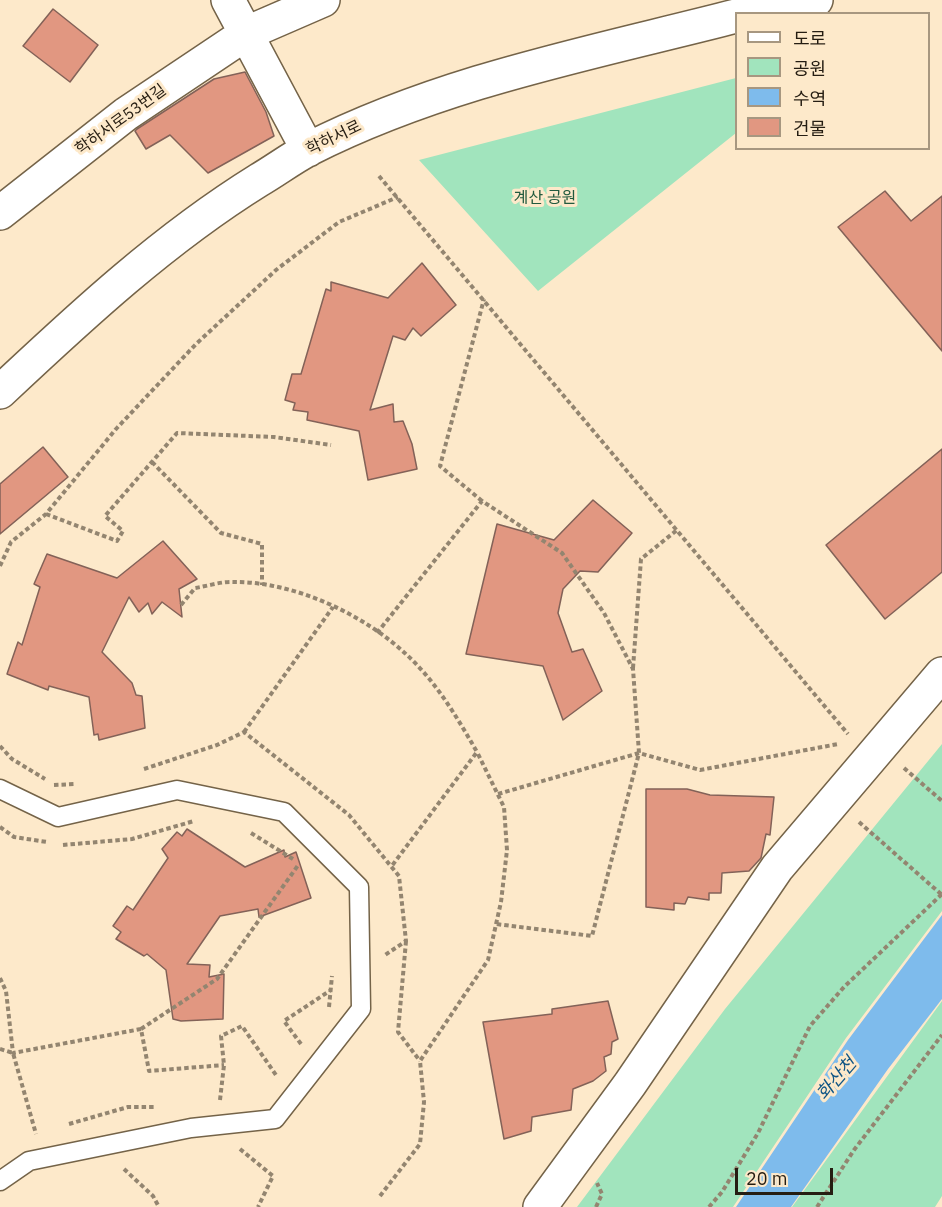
<!DOCTYPE html>
<html>
<head>
<meta charset="utf-8">
<style>
	body { margin:0 }
	#map { position:relative; width:942px; height:1207px; overflow:hidden; background:#fde9ca; font-family:"IBM Plex Sans","Noto Sans KR",sans-serif }
	canvas { display:block }
	.legend { position:absolute; left:735px; top:12px; width:195px; height:138px; box-sizing:border-box; background:#fde9ca; border:2px solid #a79780; margin:0; padding:8px 10px; list-style:none; font-size:18px; color:#251d12 }
	.legend li { display:flex; align-items:center; gap:12px; height:30px }
	.legend b { width:30px; border:2px solid #a79780 }
	.scale { position:absolute; left:735px; top:1168px; width:98px; height:27px; box-sizing:border-box; border:3px solid #251d12; border-top:0; padding-left:8px; font-size:18px; line-height:21px; white-space:nowrap; color:#251d12; -webkit-text-stroke:4px #fde9ca; paint-order:stroke }
</style>
</head>
<body>
<div id="map">
<canvas width="942" height="1207"></canvas>
<ul class="legend">
<li><b style="height:8px;background:#fff"></b>도로</li>
<li><b style="height:16px;background:#a1e4bd"></b>공원</li>
<li><b style="height:16px;background:#7ebbec"></b>수역</li>
<li><b style="height:16px;background:#e19781"></b>건물</li>
</ul>
<div class="scale">20 m</div>
</div>
<script>
const context = document.querySelector('canvas').getContext('2d');
context.lineJoin = 'round';
function fillPath(path, color) {
  context.fillStyle = color;
  context.fill(path, 'evenodd');
}
function stroke(path, color, width, dash) {
  context.strokeStyle = color;
  context.lineWidth = width;
  context.lineCap = dash ? 'butt' : 'round';
  context.setLineDash(dash || []);
  context.stroke(path);
}
function label(font, color, halo, rows, align = 'center') {
  context.font = font + ' "IBM Plex Sans","Noto Sans KR",sans-serif';
  context.lineWidth = 6;
  context.setLineDash([]);
  context.textBaseline = 'middle';
  context.strokeStyle = halo;
  context.fillStyle = color;
  for (const [text, x, y, turn = 0] of rows) {
    context.save();
    context.translate(x, y);
    context.rotate((+turn || 0) * Math.PI / 180);
    context.textAlign = isNaN(turn) ? turn : align;
    if (halo) context.strokeText(text, 0, 0);
    context.fillText(text, 0, 0);
    context.restore();
  }
}
const green = new Path2D(`
	M736,78V133L538,291L419,160Z
	M942,744V911L846,1038L733,1207H577L725,1009Z
	M942,1001V1196L935,1207H792Z`);
const water = new Path2D(`
	M942,915V999L888,1069L791,1207H736L848,1040Z`);
const building = new Path2D(`
	M53,9L98,45L70,82L23,46Z
	M245,72L266,112L274,136L208,173L170,135L146,149L135,131L137,129L214,79Z
	M885,191L911,221L942,196V351L838,227Z
	M422,263L456,305L421,336L413,328L405,340L393,336L370,410L393,404L394,422L403,421L412,444L417,469L368,480L359,431L307,420L308,412L293,410L295,403L285,400L292,374H301L326,289L331,291V282L388,298Z
	M43,447L68,477L0,534V484Z
	M942,449V572L885,619L826,545Z
	M593,500L632,533L598,572L580,571L563,589L558,613L572,652L583,649L602,691L563,720L543,666L466,654L497,524L554,540Z
	M163,541L197,579L179,589L182,617L162,602L152,614L148,603L139,612L129,597L102,652L132,683L136,695L142,696L145,728L99,740L98,734L94,735L89,697L49,686L48,690L7,674L18,642L22,645L40,587L34,584L47,554L117,578Z
	M646,789H687L710,795L774,797L770,835L766,834L761,858L749,871L722,873L721,893H709V900L688,897L685,904L674,903V910L646,907Z
	M187,829L245,867L284,850L285,857L296,852L311,898L259,917L258,909L220,916L187,964L210,965L209,977L224,974L223,1019L181,1021L173,1019L166,970L147,954L144,956L116,939L121,932L113,926L127,906L133,910L168,858L162,849L177,832L182,836Z
	M608,1001L618,1039L612,1042L611,1054L604,1057L606,1071L593,1081L573,1089L571,1110L532,1117L531,1131L504,1139L483,1022L552,1014V1009Z`);
const path = new Path2D(`
	M379,176L848,734
	M152,462L221,533L262,544V585
	M482,501L440,466L484,299
	M46,514L117,541L123,531L105,516L177,433L274,437L331,445
	M0,566L11,542L46,514L116,429L196,344L276,270L339,222L398,197
	M181,605L195,588C208,586 222,581 235,582C296,582 365,615 408,656C437,683 458,719 477,752L391,867
	M377,633L482,501L562,553L604,613L633,669L639,753L592,936L496,924
	M633,668L641,559L677,530
	M244,732L333,607
	M0,746L12,759L45,779
	M904,768L942,801
	M144,769L217,745L244,732L349,815L399,876L406,941L385,955
	M54,785L76,784
	M498,794L639,753L700,770L838,744
	M859,822L942,895
	M0,827L14,837L47,842
	M251,833L293,859
	M63,845L132,839L194,821
	M406,941L398,1032L420,1061
	M0,978L6,991L13,1053L141,1029L149,1071L224,1065
	M329,1007L332,976
	M141,1029L217,979L299,864
	M301,1044L284,1021L331,990
	M0,1049L13,1053L36,1134
	M220,1100L224,1065L221,1036L242,1026L276,1075
	M69,1124L128,1107H155
	M240,1149L273,1176L258,1207
	M124,1169L153,1196L159,1207
	M380,1196L420,1144L424,1102L420,1061L488,960L501,902L507,850L504,807L477,752
	M596,1207L602,1194L597,1183
	M709,1207L722,1192L758,1133L810,1026L844,987L942,894
	M817,1207L854,1150L942,1035`);
const service = new Path2D(`
	M0,789L58,817L177,790L284,812L359,887L361,1009L275,1119L191,1128L29,1161L0,1181`);
const minor = new Path2D(`
	M228,0L308,150
	M745,14L816,0
	M0,213L126,114L247,33L323,0
	M0,392C82,315 164,239 259,180C276,170 292,158 309,149C443,81 592,53 736,16
	M540,1207L630,1084L777,868L942,674`);
const streetNames = [
	["학하서로53번길",121,120,-36],
	["학하서로",334,138,-26]
];
const parkNames = [
	["계산 공원",545,198]
];
const waterNames = [
	["화산천",837,1079,-49]
];
fillPath(green, '#a1e4bd');
fillPath(water, '#7ebbec');
fillPath(building, '#e19781');
stroke(building, '#836258', 1.5);
stroke(service, '#746348', 21);
stroke(minor, '#746348', 36);
stroke(path, '#938570', 4, [4.5, 3]);
stroke(service, '#fff', 18);
stroke(minor, '#fff', 33);
label('16px', '#251d12', '#fde9ca', streetNames);
label('16px', '#225a3e', '#fde9ca', parkNames);
label('italic 18px', '#115685', '#fde9ca', waterNames);
</script>
</body>
</html>
